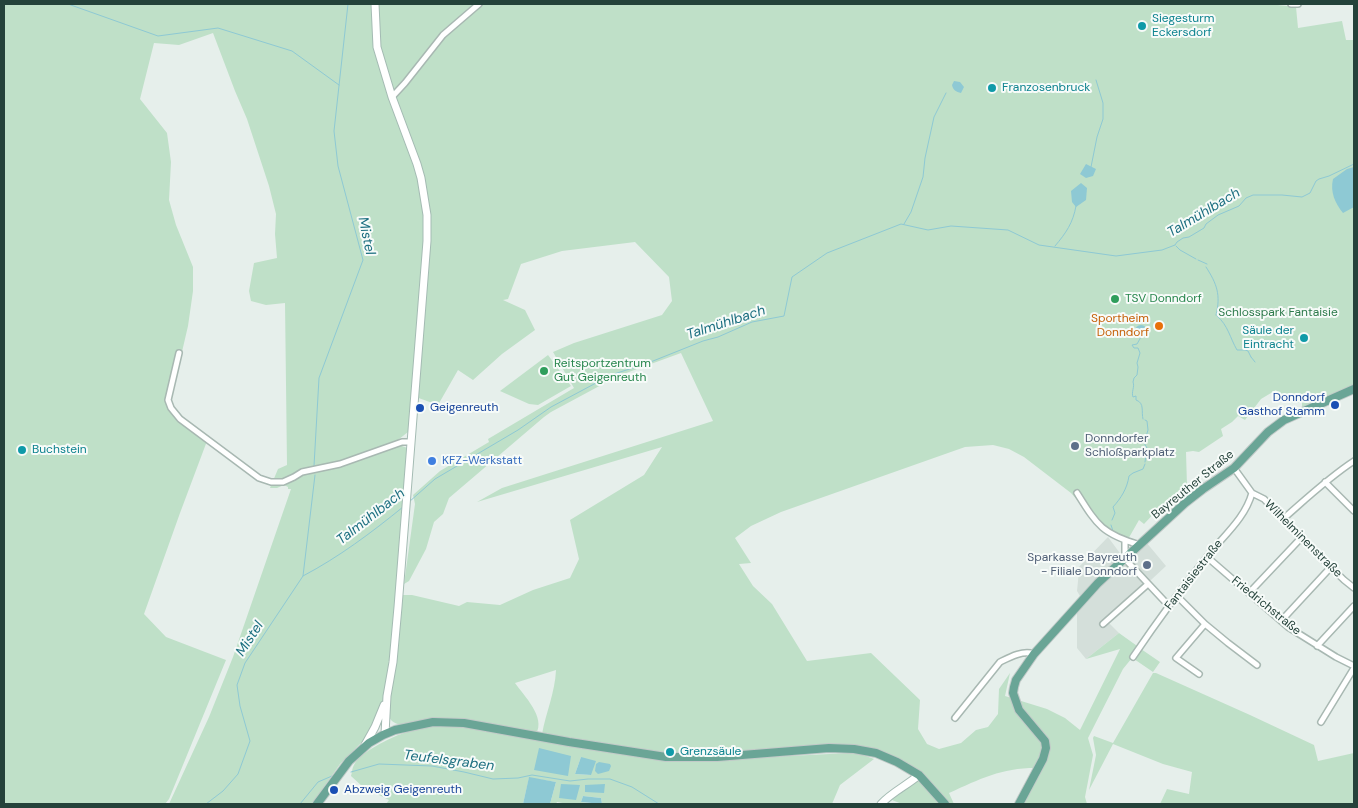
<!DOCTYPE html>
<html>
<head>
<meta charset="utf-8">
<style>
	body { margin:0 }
	#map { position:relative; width:1358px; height:808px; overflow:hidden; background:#e6efeb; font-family:"DM Sans",sans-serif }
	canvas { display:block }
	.frame { position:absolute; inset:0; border:5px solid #24423a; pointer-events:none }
</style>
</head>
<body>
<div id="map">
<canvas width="1358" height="808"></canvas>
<div class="frame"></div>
</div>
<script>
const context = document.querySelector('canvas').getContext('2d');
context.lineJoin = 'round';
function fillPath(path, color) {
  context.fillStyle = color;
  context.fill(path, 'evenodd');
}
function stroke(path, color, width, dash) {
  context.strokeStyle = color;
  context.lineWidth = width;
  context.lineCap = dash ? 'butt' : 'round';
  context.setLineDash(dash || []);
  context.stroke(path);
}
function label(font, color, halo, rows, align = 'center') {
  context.font = font + ' "DM Sans",sans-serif';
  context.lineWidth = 4;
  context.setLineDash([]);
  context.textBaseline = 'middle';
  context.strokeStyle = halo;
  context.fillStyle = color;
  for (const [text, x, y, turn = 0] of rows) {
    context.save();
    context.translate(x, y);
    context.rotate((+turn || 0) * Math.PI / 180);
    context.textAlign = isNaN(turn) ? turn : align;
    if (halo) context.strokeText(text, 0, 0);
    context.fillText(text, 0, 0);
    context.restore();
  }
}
const built = new Path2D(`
	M1108,537L1122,556L1080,596L1077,591L1079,571L1076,570Z
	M1146,542L1166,566L1107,621L1119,633L1086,659L1077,648V608Z`);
const green = new Path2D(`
	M4,4H1268L1296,7L1298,28L1342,21L1346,40H1354V386L1302,409V403H1292L1285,393L1280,396L1276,390L1261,399L1245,420L1238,416L1232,422L1221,429L1223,436L1199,452L1193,451L1186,452L1187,486L1191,494L1181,502L1172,498L1161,506L1144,524L1139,520L1127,541L1101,527L1071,493L1024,457L1009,449L993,445L965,447L781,512L751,526L735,538L751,563L739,564L753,586L772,604L807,661L871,653L920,700L918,729L927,744L939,749L961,743L976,730L988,727L998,714L999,689L1010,673L1005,696L1047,709L1065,718L1080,730L1120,649L1086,659L1119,633L1140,648L1123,669L1088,738L1093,755L1085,797L1087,804H1021L1040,768C1003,767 982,778 949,793L954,804H902L892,800L918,780L921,773L861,747L707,754H660L542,734C546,712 555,693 556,670L515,683C524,696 546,717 536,734L473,722L402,725C393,723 389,721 388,711L403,595H412L459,606L467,602L500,605L533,590L570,578L579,559L570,520L644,475L662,447L477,502L502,488L713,421L681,353L618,376L551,412L544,417L449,498L443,514L434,522L426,549L409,581L404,584L415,504L413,495L440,471L489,442L488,439L574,388L553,352L574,343L662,315L672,301L669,277L635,242L562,251L521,264L508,299L503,300L525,310L535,330L502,354L473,380L458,370L438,405L413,396L408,432L394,443L410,449L393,630L384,698L380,713L367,737L340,764L312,804H169L209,717L233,657L291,489H288V487L284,485L277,488H270L278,469L287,465L285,303L266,305L251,301L249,291L254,263L277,258L275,234L276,214L269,186L247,119L235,91L213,33L179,45L154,43L140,99L167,133L171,162L169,200L176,225L193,267V291L188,326L181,356L176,361L167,400L170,408L207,441L180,513L144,614L166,637L226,660L169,799L165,804H4Z
	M548,355L571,386L538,405L529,404L500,391Z
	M1141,649L1160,662L1153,672L1134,659Z
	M1153,673H1156L1250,715L1314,745L1318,761L1354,753V804H1160L1167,789L1189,794L1192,772L1163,764L1113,744L1089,790L1096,755L1093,738L1094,736L1113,743Z
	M445,725L491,730L534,740L645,757L710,760L849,753H858L874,759L840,785L832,804H602L601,798L583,796L581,802L598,804H568L557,802L556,804H550L556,782L529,778L523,804H386L389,800L363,787L351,776C352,773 352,768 354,765C357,758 365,753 371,749C395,734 417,727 445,725ZM581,757L590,775L575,774Z`);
const water = new Path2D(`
	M954,81L960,82L964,87L961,93C956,92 953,90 952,85Z
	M1086,164L1096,169L1093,176L1086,178L1080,174Z
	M1354,167V207L1343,213C1335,203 1330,192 1333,179L1347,169Z
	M1081,183L1087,188L1086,200L1076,207L1072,202L1071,191Z
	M1135 331a6 6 0 1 1 12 0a6 6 0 1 1-12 0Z
	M539,748L571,756L568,776L534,770Z
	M581,757L596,761L591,775L575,774Z
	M599,762L610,764L611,766L609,771L598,774L595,771L596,764Z
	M529,777L556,782L550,804H523Z
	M561,784L580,785L576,800L559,798Z
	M605,784L604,793L585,792V785Z
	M583,796L601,798L602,804L581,802Z`);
const stream = new Path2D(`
	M4,4H6
	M68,4L158,36L218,28L292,51L339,85
	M1091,167L1097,137L1103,119V103L1096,80
	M904,224L911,212L923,177L925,158L934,117L946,93
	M1055,246C1066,233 1073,223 1076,206
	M1176,246L1180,250L1196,259
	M1198,260L1207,264
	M1206,267C1217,284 1221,295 1216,315
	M1217,316C1228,325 1230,338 1237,350H1245L1248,351L1251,357
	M1141,337L1137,344L1132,345L1134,348H1138L1140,353L1137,363L1138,367L1137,375L1134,378L1133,382C1135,387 1131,392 1133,397L1136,396V400C1145,403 1141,412 1143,419
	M1251,357L1255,362
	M1145,420L1147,421L1148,430L1144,443L1147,448L1145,462
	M314,466L319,378L363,260L338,166L334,131L348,4
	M409,502L435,479L518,430L551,407L611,375L648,363L703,341L718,337L752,322L784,316L792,277L827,253L901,224L928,230L951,226L1008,230L1039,245L1116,256L1162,250L1175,245L1177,242L1183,238L1189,237L1204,228L1206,224L1218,215L1239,206L1246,198L1253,195H1282L1302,197L1310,193L1316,181L1319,179L1329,176L1354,164
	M1112,520L1115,513L1113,507C1121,498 1127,489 1129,476L1133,473L1143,469L1145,464
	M1111,525L1113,531
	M303,576C339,557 371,533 403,507
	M351,772L379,764L432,766L464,772L493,779L518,778L532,775L570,781L588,779H610L632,787L659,804
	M206,804L223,791L238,774L250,741L240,706L237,685L245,663L303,576L315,475
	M300,804L318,782L332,776`);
const street = new Path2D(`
	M1291,4H1298
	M392,97L405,83L443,35L479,4
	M179,353L168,400L171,408L180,419L259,478L271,482H283L294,477L302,472L340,464L402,442H411
	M1234,468L1252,493L1264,499L1301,538L1344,580L1354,588
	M1325,482L1354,511
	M1077,493C1097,525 1102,534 1140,545
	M1283,519C1306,499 1328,478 1354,461
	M1125,541V559L1169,606
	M1207,557L1288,627L1336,657L1354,666
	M1249,593L1301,538
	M1177,596L1205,624L1228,643L1257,665
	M1281,621L1331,567
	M1103,624L1148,584
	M1317,646L1354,606
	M1133,657C1156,623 1180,590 1206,558C1222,537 1245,519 1252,493
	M1199,674L1176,658L1205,624
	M955,718L1000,662C1010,657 1023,650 1034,654
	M1321,722L1354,668`);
const secondary = new Path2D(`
	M375,4L377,47L392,97L417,164L421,178L427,215V241L398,607L393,662L387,696L385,734
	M365,745L375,727L384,705
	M881,804C892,792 906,786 919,775`);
const primary = new Path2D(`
	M317,804L349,761L369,743L383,735L395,730L433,722L464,723L569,742L666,757H717L829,748L854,749L876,753L897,762L919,775L945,804
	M1019,804L1043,759L1046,748L1045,741L1019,710L1013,693L1014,687L1016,680L1034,654L1098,583L1185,503L1203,489L1234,468L1268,432L1284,420L1354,389`);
const markers = [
	[1142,26,5,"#0f9aa8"],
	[992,88,5,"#0f9aa8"],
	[1115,299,5,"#2e9e5b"],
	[1159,326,5,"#e8710a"],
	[1304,338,5,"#0f9aa8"],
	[544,371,5,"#2e9e5b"],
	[1335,405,5,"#1a4fb4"],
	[420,408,5,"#1a4fb4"],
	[1075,446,5,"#5c6f8a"],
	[22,450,5,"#0f9aa8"],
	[432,461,5,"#3f7fe0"],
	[1147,565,5,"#5c6f8a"],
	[670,752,5,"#0f9aa8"],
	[334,790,5,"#1a4fb4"]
];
const cultureNames = [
	["Siegesturm",1152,19],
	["Eckersdorf",1152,33],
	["Franzosenbruck",1002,88],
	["Säule der",1294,331,"right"],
	["Eintracht",1294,345,"right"],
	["Buchstein",32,450],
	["Grenzsäule",680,752]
];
const leisureNames = [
	["TSV Donndorf",1125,299],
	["Reitsportzentrum",554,364],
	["Gut Geigenreuth",554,378]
];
const parkNames = [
	["Schlosspark Fantaisie",1278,313]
];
const foodNames = [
	["Sportheim",1149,319],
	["Donndorf",1149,333]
];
const transitNames = [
	["Donndorf",1325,398,"right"],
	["Gasthof Stamm",1325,412,"right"],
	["Geigenreuth",430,408],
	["Abzweig Geigenreuth",344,790]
];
const serviceNames = [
	["Donndorfer",1085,439],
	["Schloßparkplatz",1085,453],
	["Sparkasse Bayreuth",1137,558,"right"],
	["- Filiale Donndorf",1137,572,"right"]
];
const shopNames = [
	["KFZ-Werkstatt",442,461]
];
const streetNames = [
	["Bayreuther Straße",1193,485,-39],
	["Wilhelminenstraße",1303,539,45],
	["Fantaisiestraße",1194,575,-52],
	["Friedrichstraße",1266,606,39]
];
const waterNames = [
	["Talmühlbach",1204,213,-31],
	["Mistel",366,236,78],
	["Talmühlbach",726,323,-18],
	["Talmühlbach",371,517,-38],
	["Mistel",250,639,-57],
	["Teufelsgraben",449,761,7]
];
fillPath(built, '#d4dfda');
fillPath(green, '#bfe0c8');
fillPath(water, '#8ec9d4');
stroke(stream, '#8ec9d4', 1);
stroke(street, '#a8b8b2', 8);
stroke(secondary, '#a4bbb3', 9);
stroke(primary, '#c2cac8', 10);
stroke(street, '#fff', 5);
stroke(secondary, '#fff', 7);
stroke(primary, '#6aa596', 8);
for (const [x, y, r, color] of markers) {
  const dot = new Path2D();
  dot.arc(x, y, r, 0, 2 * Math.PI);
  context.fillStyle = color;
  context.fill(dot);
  stroke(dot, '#f7fbf9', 2);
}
label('12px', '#0d838f', '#f7fbf9', cultureNames, 'left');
label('12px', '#27864d', '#f7fbf9', leisureNames, 'left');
label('12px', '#2d7a4b', '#f7fbf9', parkNames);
label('12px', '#c56008', '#f7fbf9', foodNames, 'right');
label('12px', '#164399', '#f7fbf9', transitNames, 'left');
label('12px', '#4e5e75', '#f7fbf9', serviceNames, 'left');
label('12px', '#366cbe', '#f7fbf9', shopNames, 'left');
label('12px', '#24423a', '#f7fbf9', streetNames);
label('italic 14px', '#1c6f80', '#f7fbf9', waterNames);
</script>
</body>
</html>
